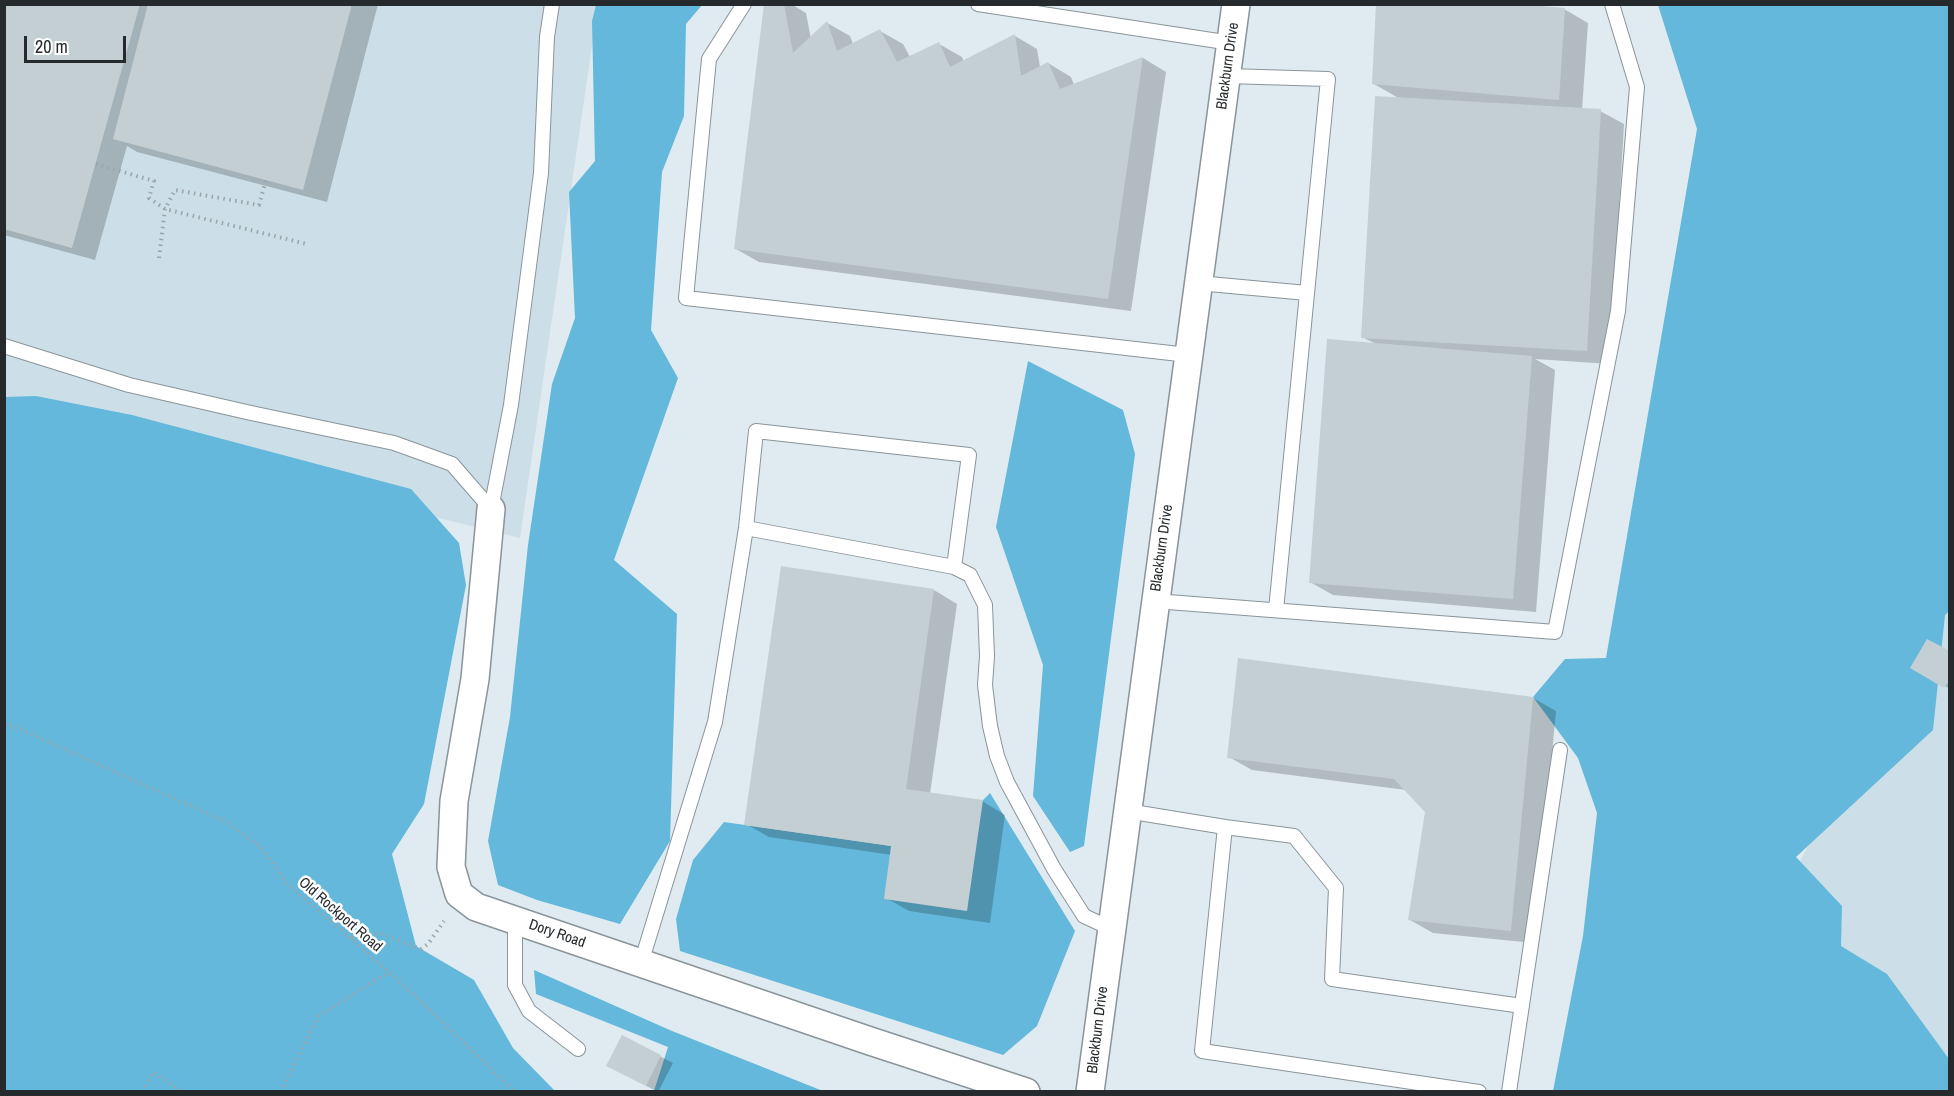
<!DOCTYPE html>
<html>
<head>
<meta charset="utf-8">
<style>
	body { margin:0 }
	#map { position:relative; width:1954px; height:1096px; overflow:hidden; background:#dfebf0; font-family:"Archivo Narrow",sans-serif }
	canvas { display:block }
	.frame { position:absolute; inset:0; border:6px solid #262a2c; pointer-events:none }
	.scale { position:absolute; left:24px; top:36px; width:102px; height:27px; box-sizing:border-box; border:3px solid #262a2c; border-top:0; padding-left:8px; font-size:18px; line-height:21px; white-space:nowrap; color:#262a2c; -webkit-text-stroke:4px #fff; paint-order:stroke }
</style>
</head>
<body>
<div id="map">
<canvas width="1954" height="1096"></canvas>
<div class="frame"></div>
<div class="scale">20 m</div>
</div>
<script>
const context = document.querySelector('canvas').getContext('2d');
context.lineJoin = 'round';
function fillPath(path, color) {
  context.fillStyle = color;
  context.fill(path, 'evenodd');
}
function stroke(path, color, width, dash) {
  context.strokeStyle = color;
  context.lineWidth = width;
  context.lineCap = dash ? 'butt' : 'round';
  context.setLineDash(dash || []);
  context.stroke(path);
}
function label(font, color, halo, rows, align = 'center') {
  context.font = font + ' "Archivo Narrow",sans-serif';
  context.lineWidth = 5;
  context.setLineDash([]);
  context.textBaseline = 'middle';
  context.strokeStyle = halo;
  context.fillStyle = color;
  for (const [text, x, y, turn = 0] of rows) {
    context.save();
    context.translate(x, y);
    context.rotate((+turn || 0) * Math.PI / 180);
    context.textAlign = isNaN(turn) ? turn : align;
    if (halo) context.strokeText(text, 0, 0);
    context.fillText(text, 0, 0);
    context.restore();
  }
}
const built = new Path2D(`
	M5,5H598L520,538L5,412Z
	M1949,577V1083L1788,886L1936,588Z`);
const forest = new Path2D(`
	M596,5H702L686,24L684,116L662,172L651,330L678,378L614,560L677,614L670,841L620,924L537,900L498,885L488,841L510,717L528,545L552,384L575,318L569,192L595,161L592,21Z
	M1658,5H1949L1950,610L1945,615L1933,730L1796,857L1842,906L1841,946L1887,974L1949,1059V1091H1553L1583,936L1597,813L1578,758L1533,697L1565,659L1606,658L1697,129Z
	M1028,361L1123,410L1135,454L1084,846L1070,852L1033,796L1043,665L996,527Z
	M36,396L132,415L411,489L459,543L466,585L424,804L392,854L416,946L474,980L513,1048L555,1091H5L4,397Z
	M990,793L1075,931L1037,1026L1003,1055L680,951L676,919L693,860L724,822L891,846L983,800Z
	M534,970L672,1031L823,1091H654L668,1047L536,994Z`);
const shadow = new Path2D(`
	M4,4H378L327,202L137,152L127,146L95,260L4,235Z
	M766,4H791L806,13L811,39L827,23L850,36L853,44L880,31L903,44L910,57L939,44L962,57L964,62L1015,36L1037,49L1040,67L1048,63L1071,77L1074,85L1143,58L1166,72L1131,311L759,262L736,249Z
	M1564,9L1588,23L1582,110L1600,111L1624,124L1610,364L1535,359L1555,370L1536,612L1333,595L1310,582L1376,344L1362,337L1400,99L1374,84Z
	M934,590L957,604L930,794L982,801L1005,815L990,923L909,911L886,898L892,855L769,837L746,824Z
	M1950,653V689L1912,667Z
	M1533,698L1556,711L1534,943L1433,933L1410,920L1427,812L1406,790L1252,770L1229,757Z
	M623,1037L673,1063L658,1092L620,1072Z`);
const building = new Path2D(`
	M4,4H140L72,248L4,229Z
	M148,4H352L303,190L113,139Z
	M764,4H784L793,53L827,21L837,51L880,29L897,62L939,42L950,67L1015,34L1021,76L1048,62L1060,89L1143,57L1108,299L734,249Z
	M1376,4H1519L1565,8L1559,100L1372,84Z
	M1375,96L1601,109L1587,351L1361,338Z
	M1327,339L1532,356L1513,599L1309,583Z
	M781,566L934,589L906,789L983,800L967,911L884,899L891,846L744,825Z
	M1927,639L1950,651V680L1944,688L1910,668Z
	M1238,658L1533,697L1511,931L1408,920L1425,812L1394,779L1227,758Z
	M622,1035L661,1055L646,1086L606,1066Z`);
const path = new Path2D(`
	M96,164L154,181L149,198L165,209L307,244
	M159,258L165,209L175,190L259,205L266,180
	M4,722L225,821L263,849L287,884L352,939L421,1001L515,1092
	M352,938L379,933L421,949L428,944L444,921
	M143,1092L153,1072L184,1092
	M281,1092L318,1017L389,972`);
const lane = new Path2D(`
	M744,4L709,59L686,298L1188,355
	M978,4L1231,43
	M1227,76L1328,79L1276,610
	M1198,283L1307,293
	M4,346L129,385L251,413L394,443L452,464L491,509
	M491,509L511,405L541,173L547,37L552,4
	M746,528L954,567L970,575L985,605L987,656L985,685L990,726L997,756L1007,782L1054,869L1084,916L1112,929
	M1155,601L1555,632L1618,311L1637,87L1612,4
	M1127,811L1225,827L1202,1051L1479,1092
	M1225,827L1294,836L1336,888L1332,979L1522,1006
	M515,919V985L529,1011L578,1049
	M641,963L715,722L746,528L756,431L969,455L954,567
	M1509,1092L1560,750`);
const street = new Path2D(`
	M491,509L475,679L454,801L451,867L459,894L476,907L870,1041L1026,1092
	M1090,1092L1236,4`);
const streetNames = [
	["Blackburn Drive",1228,66,-82],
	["Blackburn Drive",1162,548,-82],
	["Old Rockport Road",340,915,41],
	["Dory Road",557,934,19],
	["Blackburn Drive",1098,1030,-83]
];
fillPath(built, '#ccdfe8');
fillPath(forest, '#63b8db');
fillPath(shadow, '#0003');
fillPath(building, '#c4cfd4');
stroke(lane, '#8a9499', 16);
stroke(street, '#8a9499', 30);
stroke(path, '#9ba4a8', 4, [1.5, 4.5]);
stroke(lane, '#fff', 14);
stroke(street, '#fff', 27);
label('15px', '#262a2c', '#fff', streetNames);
</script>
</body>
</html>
